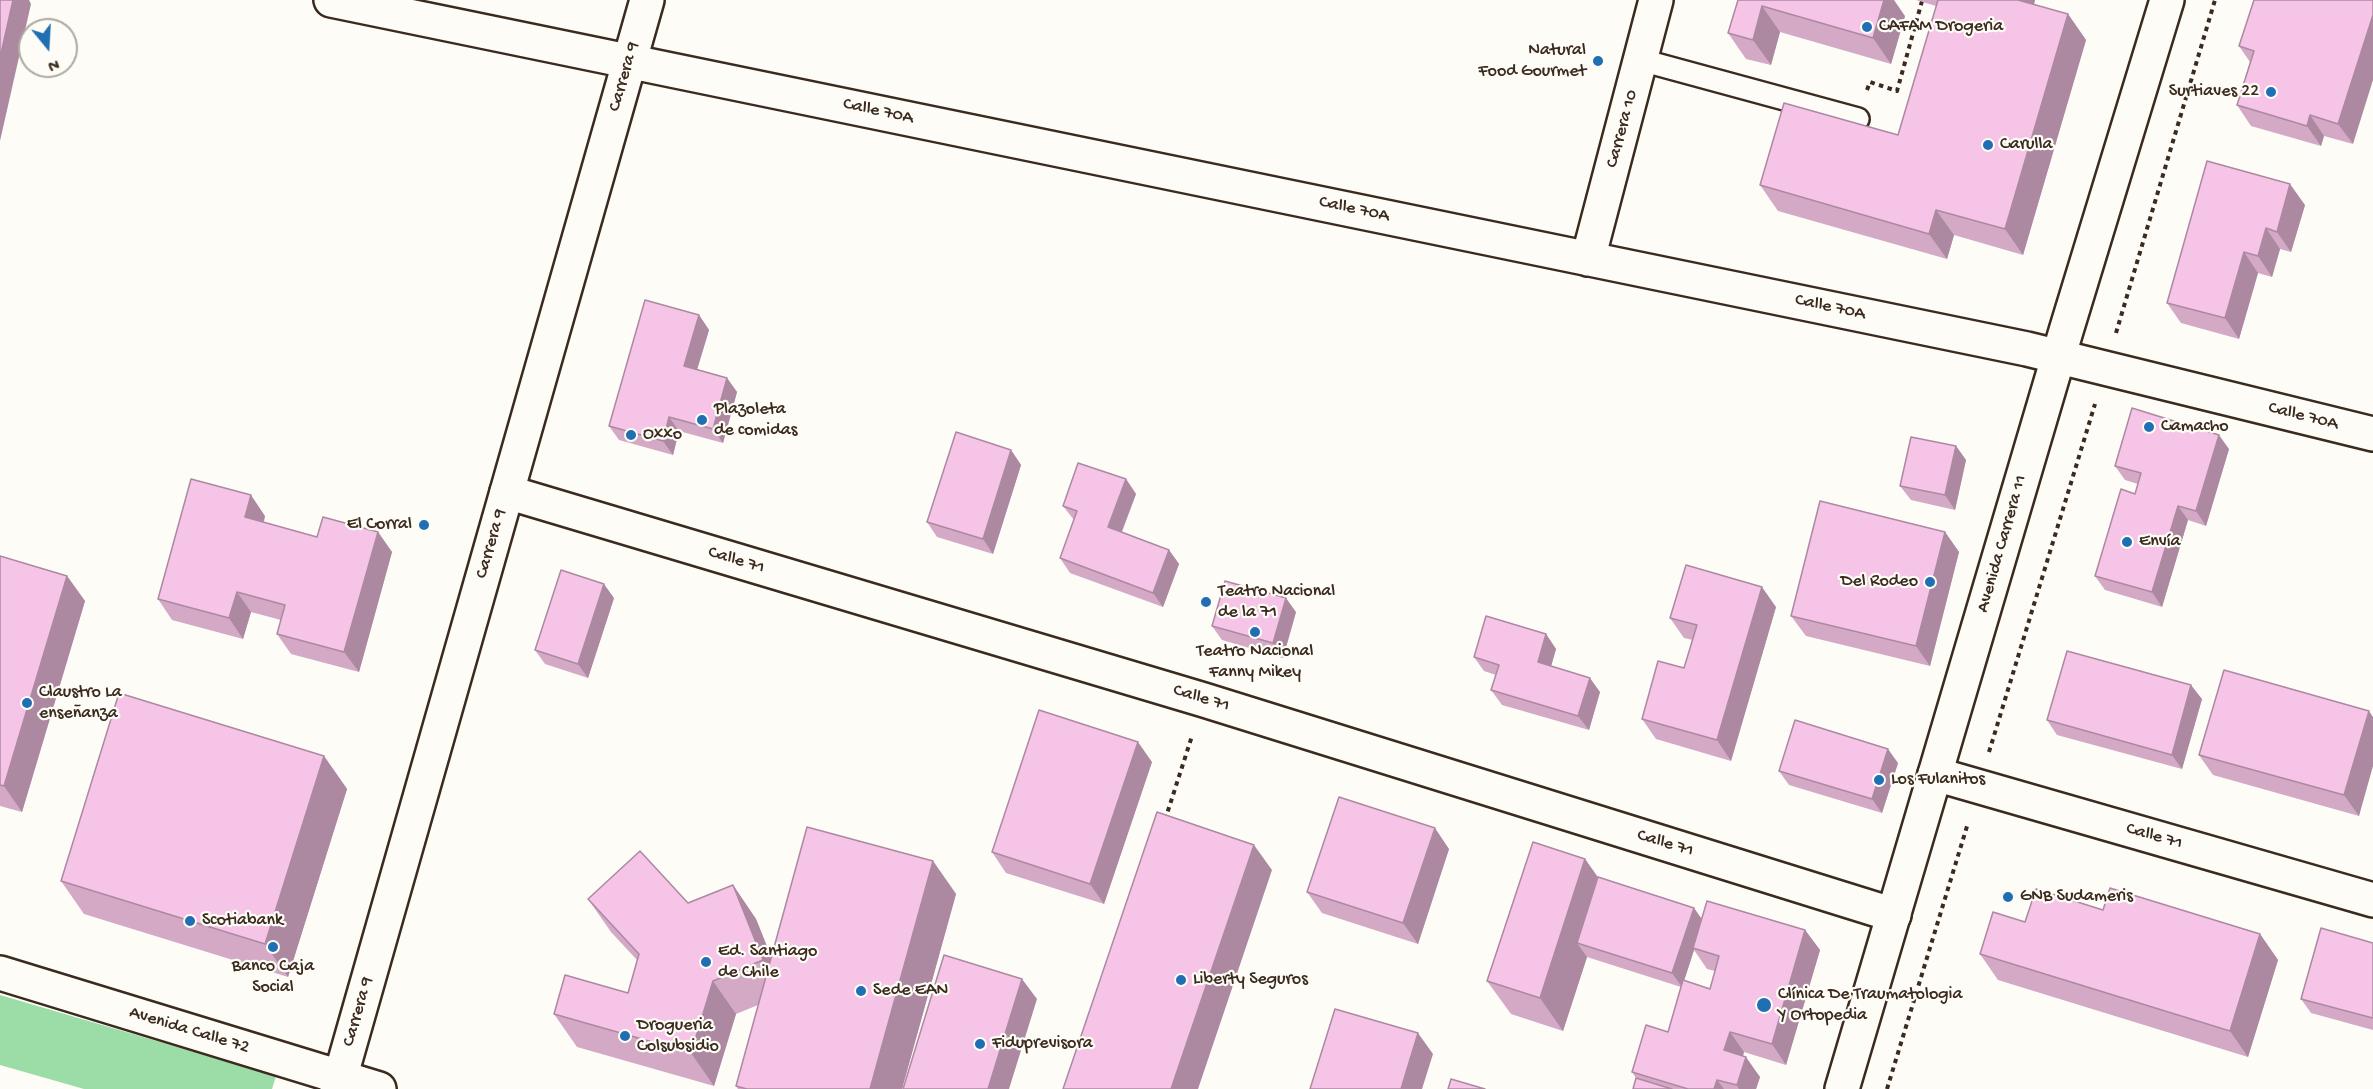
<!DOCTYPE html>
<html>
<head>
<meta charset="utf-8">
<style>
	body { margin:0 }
	#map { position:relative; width:2373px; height:1089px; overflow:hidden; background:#fdfcf7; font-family:"Gochi Hand",sans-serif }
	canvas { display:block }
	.north { position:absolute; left:18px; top:18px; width:60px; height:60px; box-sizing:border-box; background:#fdfcf7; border:2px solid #afa8a0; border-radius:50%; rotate:162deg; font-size:16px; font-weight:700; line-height:24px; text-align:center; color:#3b2a1e }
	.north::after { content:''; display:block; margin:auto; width:21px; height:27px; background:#1f6fb2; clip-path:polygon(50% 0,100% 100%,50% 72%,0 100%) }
</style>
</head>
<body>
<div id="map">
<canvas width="2373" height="1089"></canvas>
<div class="north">N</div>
</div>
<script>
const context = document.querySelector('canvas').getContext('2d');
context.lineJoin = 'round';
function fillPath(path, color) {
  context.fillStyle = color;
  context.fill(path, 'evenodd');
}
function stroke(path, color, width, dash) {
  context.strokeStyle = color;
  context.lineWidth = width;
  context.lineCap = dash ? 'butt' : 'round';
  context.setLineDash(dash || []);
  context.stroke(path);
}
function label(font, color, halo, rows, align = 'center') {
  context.font = font + ' "Gochi Hand",sans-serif';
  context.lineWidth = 4.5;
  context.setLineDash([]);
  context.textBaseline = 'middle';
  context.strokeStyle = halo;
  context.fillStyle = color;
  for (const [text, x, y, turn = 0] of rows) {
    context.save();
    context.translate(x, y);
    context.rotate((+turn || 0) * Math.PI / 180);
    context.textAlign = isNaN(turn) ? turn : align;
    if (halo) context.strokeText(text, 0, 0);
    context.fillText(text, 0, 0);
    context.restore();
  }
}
const green = new Path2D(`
	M0,995L276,1076L272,1089H84L0,1065Z`);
const path = new Path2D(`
	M1867,90L1870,82L1897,91L1922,1
	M2116,333L2215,0
	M1989,752L2095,404
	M1165,820L1192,736
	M1887,1089L1968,823`);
const lane = new Path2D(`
	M1641,60L1858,119`);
const street = new Path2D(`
	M331,0L2027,349L2373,434
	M1588,259L1656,0
	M507,492L1204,700L1894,915
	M1935,774L2373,900`);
const secondary = new Path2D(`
	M0,973L379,1089
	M337,1089L647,0
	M1842,1089L2066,331L2167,0`);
const wall = new Path2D(`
	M1738,0L1905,16L1891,64L1780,32L1771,65L1746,59L1728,33Z
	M1916,0H2035L2034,5L2068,14L2086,40L2023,255L1954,235L1947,259L1778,211L1760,185L1898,135L1936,6Z
	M2254,0L2353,144L2324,136L2321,146L2251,126L2237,105L2250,62L2239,46Z
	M2207,161L2305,205L2291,252L2280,249L2272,277L2258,273L2239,339L2181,323L2167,303Z
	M699,315L709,330L697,369L727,378L737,392L723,443L679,431L673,455L619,440L609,426Z
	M1956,446L1966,460L1955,510L1911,500L1900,486Z
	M2229,449L2206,526L2188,520L2162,607L2105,590L2095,576L2135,494L2138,484L2125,480L2115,466Z
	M1011,450L1021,465L993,554L937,537L927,522Z
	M1126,479L1136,494L1122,532L1169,550L1179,564L1163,607L1070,573L1060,558L1074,520L1063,506Z
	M265,516L264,522L317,537L378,532L392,552L359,672L291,654L277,634L281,620L251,612L243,639L172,620L158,599Z
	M1945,532L1959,552L1930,666L1806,636L1791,616Z
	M0,556L67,576L85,601L22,812L0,806Z
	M614,598L588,678L545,664L535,650Z
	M1776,607L1731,761L1656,739L1642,719L1684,668L1693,640L1684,638L1670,618Z
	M1296,612L1283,658L1222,640L1212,626Z
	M1546,634L1556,649L1551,666L1600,692L1589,730L1502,705L1491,690L1496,675L1484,671L1474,657Z
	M2202,699L2182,769L2057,735L2047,720Z
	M2369,711L2359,816L2213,775L2199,755Z
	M324,756L347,789L288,977L84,914L61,881Z
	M1152,762L1104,904L1006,873L992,852Z
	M1898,763L1882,813L1789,785L1779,771Z
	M1449,849L1418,944L1322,913L1307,892Z
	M1585,859L1598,877L1694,908L1701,919L1805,930L1820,950L1786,1065L1744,1052L1743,1056L1760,1077L1756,1089H1633L1636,1078L1632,1072L1668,1032L1681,987L1587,957L1563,1031L1511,1014L1487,981ZM1694,950L1707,969L1715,971L1710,989L1684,981Z
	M933,861L956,894L902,1089H738L736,1086L758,1005L736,1014L714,1086L577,1047L554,1014L628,993L637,960L611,932L588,899L688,903L733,885L756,919L771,957Z
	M2103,910L2260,934L2278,960L2248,1057L1998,980L1980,954L2025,922Z
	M2373,943V1030L2311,1013L2301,999Z`);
const shadedWall = new Path2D(`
	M13,0H29L31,4L0,141V58Z
	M1884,0H1894L1905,16L1891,64L1873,38Z
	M2012,0H2035L2028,24Z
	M1762,6L1780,32L1771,65L1753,40Z
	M2068,14L2086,40L2023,255L2005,229Z
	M2373,15V80L2353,144L2338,124Z
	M2310,115L2324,136L2321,146L2307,126Z
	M2290,184L2305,205L2291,252L2277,232Z
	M1936,210L1954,235L1947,259L1929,234Z
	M2266,228L2280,249L2272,277L2258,256Z
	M2244,252L2258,273L2239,339L2225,318Z
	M699,315L709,330L694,380L684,366Z
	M727,378L737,392L723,443L713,429Z
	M669,417L679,431L673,455L663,441Z
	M2219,435L2229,449L2206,526L2196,511Z
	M1956,446L1966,460L1955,510L1945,495Z
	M1011,450L1021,465L993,554L983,539Z
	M1126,479L1136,494L1118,541L1108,527Z
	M251,495L265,516L259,537L245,517Z
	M2178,506L2188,520L2162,607L2152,592Z
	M378,532L392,552L359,672L344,652Z
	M1945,532L1959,552L1930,666L1916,646Z
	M1169,550L1179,564L1163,607L1153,593Z
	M67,576L85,601L22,812L4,786Z
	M604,584L614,598L588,678L578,664Z
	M1762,587L1776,607L1731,761L1717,740Z
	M237,592L251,612L243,639L229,618Z
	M1286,598L1296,612L1283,658L1273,643Z
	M1546,634L1556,649L1548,677L1538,662Z
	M1590,678L1600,692L1589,730L1578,716Z
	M2191,685L2202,699L2182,769L2172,755Z
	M2369,711L2373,717V766L2359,816L2344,795Z
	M1138,742L1152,762L1104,904L1090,884Z
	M1888,749L1898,763L1882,813L1872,799Z
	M324,756L347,789L288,977L265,944Z
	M1435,828L1449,849L1418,944L1403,923Z
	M1254,845L1272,870L1198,1089H1171Z
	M1585,859L1608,892L1577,943L1587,957L1563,1031L1540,998Z
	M933,861L956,894L902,1089H870Z
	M733,885L756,919L786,993L763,960Z
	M1694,908L1704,922L1693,948L1694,950L1682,987L1672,973Z
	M1805,930L1820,950L1786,1065L1772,1044Z
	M2260,934L2278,960L2248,1057L2230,1031Z
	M1022,979L1037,999L1009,1089H988Z
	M713,981L736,1014L714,1086L691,1053Z
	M1730,1032L1744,1052L1738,1071L1724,1050Z
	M1418,1033L1433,1054L1422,1089H1401Z
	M1746,1057L1760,1077L1756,1089H1739L1737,1085Z
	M1717,1080L1724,1089H1714Z`);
const building = new Path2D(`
	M0,0H13L0,58Z
	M1738,0H1884L1873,38L1762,6L1753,40L1728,33Z
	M1938,0H2018L2068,14L2005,229L1936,210L1929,234L1760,185L1784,103L1898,135Z
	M2254,0H2373V15L2338,124L2310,115L2307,126L2237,105L2254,51L2239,46Z
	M2207,161L2290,184L2277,232L2266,228L2258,256L2244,252L2225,318L2167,303Z
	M645,300L699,315L684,366L727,378L713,429L669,417L663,441L609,426Z
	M2132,408L2219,435L2196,511L2178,506L2152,592L2095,576L2121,489L2135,494L2141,473L2115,466Z
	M956,432L1011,450L983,539L927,522Z
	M1911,437L1956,446L1945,495L1900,486Z
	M1078,463L1126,479L1108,527L1169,550L1153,593L1060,558L1077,511L1063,506Z
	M191,479L251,495L245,517L317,537L323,517L378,532L344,652L277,634L285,605L237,592L229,618L158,599Z
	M1820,501L1945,532L1916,646L1791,616Z
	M0,556L67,576L4,786L0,785Z
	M1686,565L1762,587L1717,740L1642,719L1658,661L1684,668L1697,625L1670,618Z
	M561,570L604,584L578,664L535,650Z
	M1225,581L1286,598L1273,643L1212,626Z
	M1486,616L1546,634L1538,662L1590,678L1578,716L1491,690L1499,665L1474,657Z
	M2067,651L2191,685L2172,755L2047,720Z
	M2224,670L2369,711L2344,795L2199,755Z
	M119,693L324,756L265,944L61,881Z
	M1039,710L1138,742L1090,884L992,852Z
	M1795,720L1888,749L1872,799L1779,771Z
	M1339,797L1435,828L1403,923L1307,892Z
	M1157,812L1254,845L1171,1089H1063Z
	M807,827L933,861L870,1089H747L736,1086Z
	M1533,842L1585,859L1540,998L1487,981Z
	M640,851L688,903L733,885L763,960L713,981L691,1053L554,1014L565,975L628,993L639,954L588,899Z
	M1598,877L1694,908L1672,973L1577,943Z
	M2110,888L2260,934L2230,1031L1980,954L1993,912L2025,922L2036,889L2103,910Z
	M1707,901L1805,930L1772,1044L1730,1032L1724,1050L1746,1057L1737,1085L1717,1080L1714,1089H1688L1632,1072L1646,1025L1668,1032L1683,980L1710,989L1719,956L1693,948Z
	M2321,928L2373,943V1018L2301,999Z
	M944,955L1022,979L988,1089H903Z
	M1335,1009L1418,1033L1401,1089H1310Z
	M1636,1078L1672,1089H1633Z
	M1451,1079L1485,1089H1448Z`);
const markers = [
	[1867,27,6,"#1f6fb2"],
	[1598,61,6,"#1f6fb2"],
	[2271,92,6,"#1f6fb2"],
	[1988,145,6,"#1f6fb2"],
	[702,420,6,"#1f6fb2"],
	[2149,427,6,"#1f6fb2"],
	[631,435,6,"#1f6fb2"],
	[424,525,6,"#1f6fb2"],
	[2127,542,6,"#1f6fb2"],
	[1930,582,6,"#1f6fb2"],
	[1206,602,6,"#1f6fb2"],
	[1255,632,6,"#1f6fb2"],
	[27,703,6,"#1f6fb2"],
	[1879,780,6,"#1f6fb2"],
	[2008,897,6,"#1f6fb2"],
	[190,921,6,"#1f6fb2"],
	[273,947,6,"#1f6fb2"],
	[706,962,6,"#1f6fb2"],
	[1181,980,6,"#1f6fb2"],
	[861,991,6,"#1f6fb2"],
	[1764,1005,8,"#1f6fb2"],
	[625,1036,6,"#1f6fb2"],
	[980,1044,6,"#1f6fb2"]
];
const poiNames = [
	["CAFAM Drogeria",1879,27],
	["Natural",1586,51,"right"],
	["Food Gourmet",1586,72,"right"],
	["Surtiaves 22",2259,92,"right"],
	["Carulla",2000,145],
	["Plazoleta",714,410],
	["de comidas",714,431],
	["Camacho",2161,427],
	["Oxxo",643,435],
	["El Corral",412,525,"right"],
	["Envía",2139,542],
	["Del Rodeo",1918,582,"right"],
	["Teatro Nacional",1218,592],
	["de la 71",1218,613],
	["Teatro Nacional",1255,652,"center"],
	["Fanny Mikey",1255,673,"center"],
	["Claustro La",39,693],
	["enseñanza",39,714],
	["Los Fulanitos",1891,780],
	["GNB Sudameris",2020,897],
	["Scotiabank",202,921],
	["Ed. Santiago",718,952],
	["de Chile",718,973],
	["Banco Caja",273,967,"center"],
	["Social",273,988,"center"],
	["Liberty Seguros",1193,980],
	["Sede EAN",873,991],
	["Clínica De Traumatologia",1778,995],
	["Y Ortopedia",1778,1016],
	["Drogueria",637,1026],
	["Colsubsidio",637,1047],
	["Fiduprevisora",992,1044]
];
const streetNames = [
	["Carrera 9",625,77,-74],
	["Calle 70A",878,112,12],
	["Carrera 10",1623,129,-75],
	["Calle 70A",1354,210,12],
	["Calle 70A",1830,308,12],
	["Calle 70A",2303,417,14],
	["Carrera 9",492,544,-74],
	["Avenida Carrera 11",2003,544,-74],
	["Calle 71",736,561,17],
	["Calle 71",1201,699,17],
	["Calle 71",2154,837,16],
	["Calle 71",1665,844,17],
	["Carrera 9",359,1012,-74],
	["Avenida Calle 72",189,1031,17]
];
fillPath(green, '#9cdca6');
stroke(lane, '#3b2a1e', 26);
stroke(street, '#3b2a1e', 38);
stroke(secondary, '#3b2a1e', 38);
stroke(path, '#3b2a1e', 4, [4.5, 4.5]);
stroke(lane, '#fdfcf7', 21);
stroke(street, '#fdfcf7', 33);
stroke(secondary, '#fdfcf7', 33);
fillPath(wall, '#d3a9c6');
fillPath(shadedWall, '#ac89a1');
fillPath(building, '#f5c4e6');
stroke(building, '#ac89a1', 1.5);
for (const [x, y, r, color] of markers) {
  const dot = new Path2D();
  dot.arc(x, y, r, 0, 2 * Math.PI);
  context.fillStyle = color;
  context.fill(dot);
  stroke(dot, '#fdfcf7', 2);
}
label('18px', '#3b2a1e', '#fdfcf7', poiNames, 'left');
label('18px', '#3b2a1e', '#fdfcf7', streetNames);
</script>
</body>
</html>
